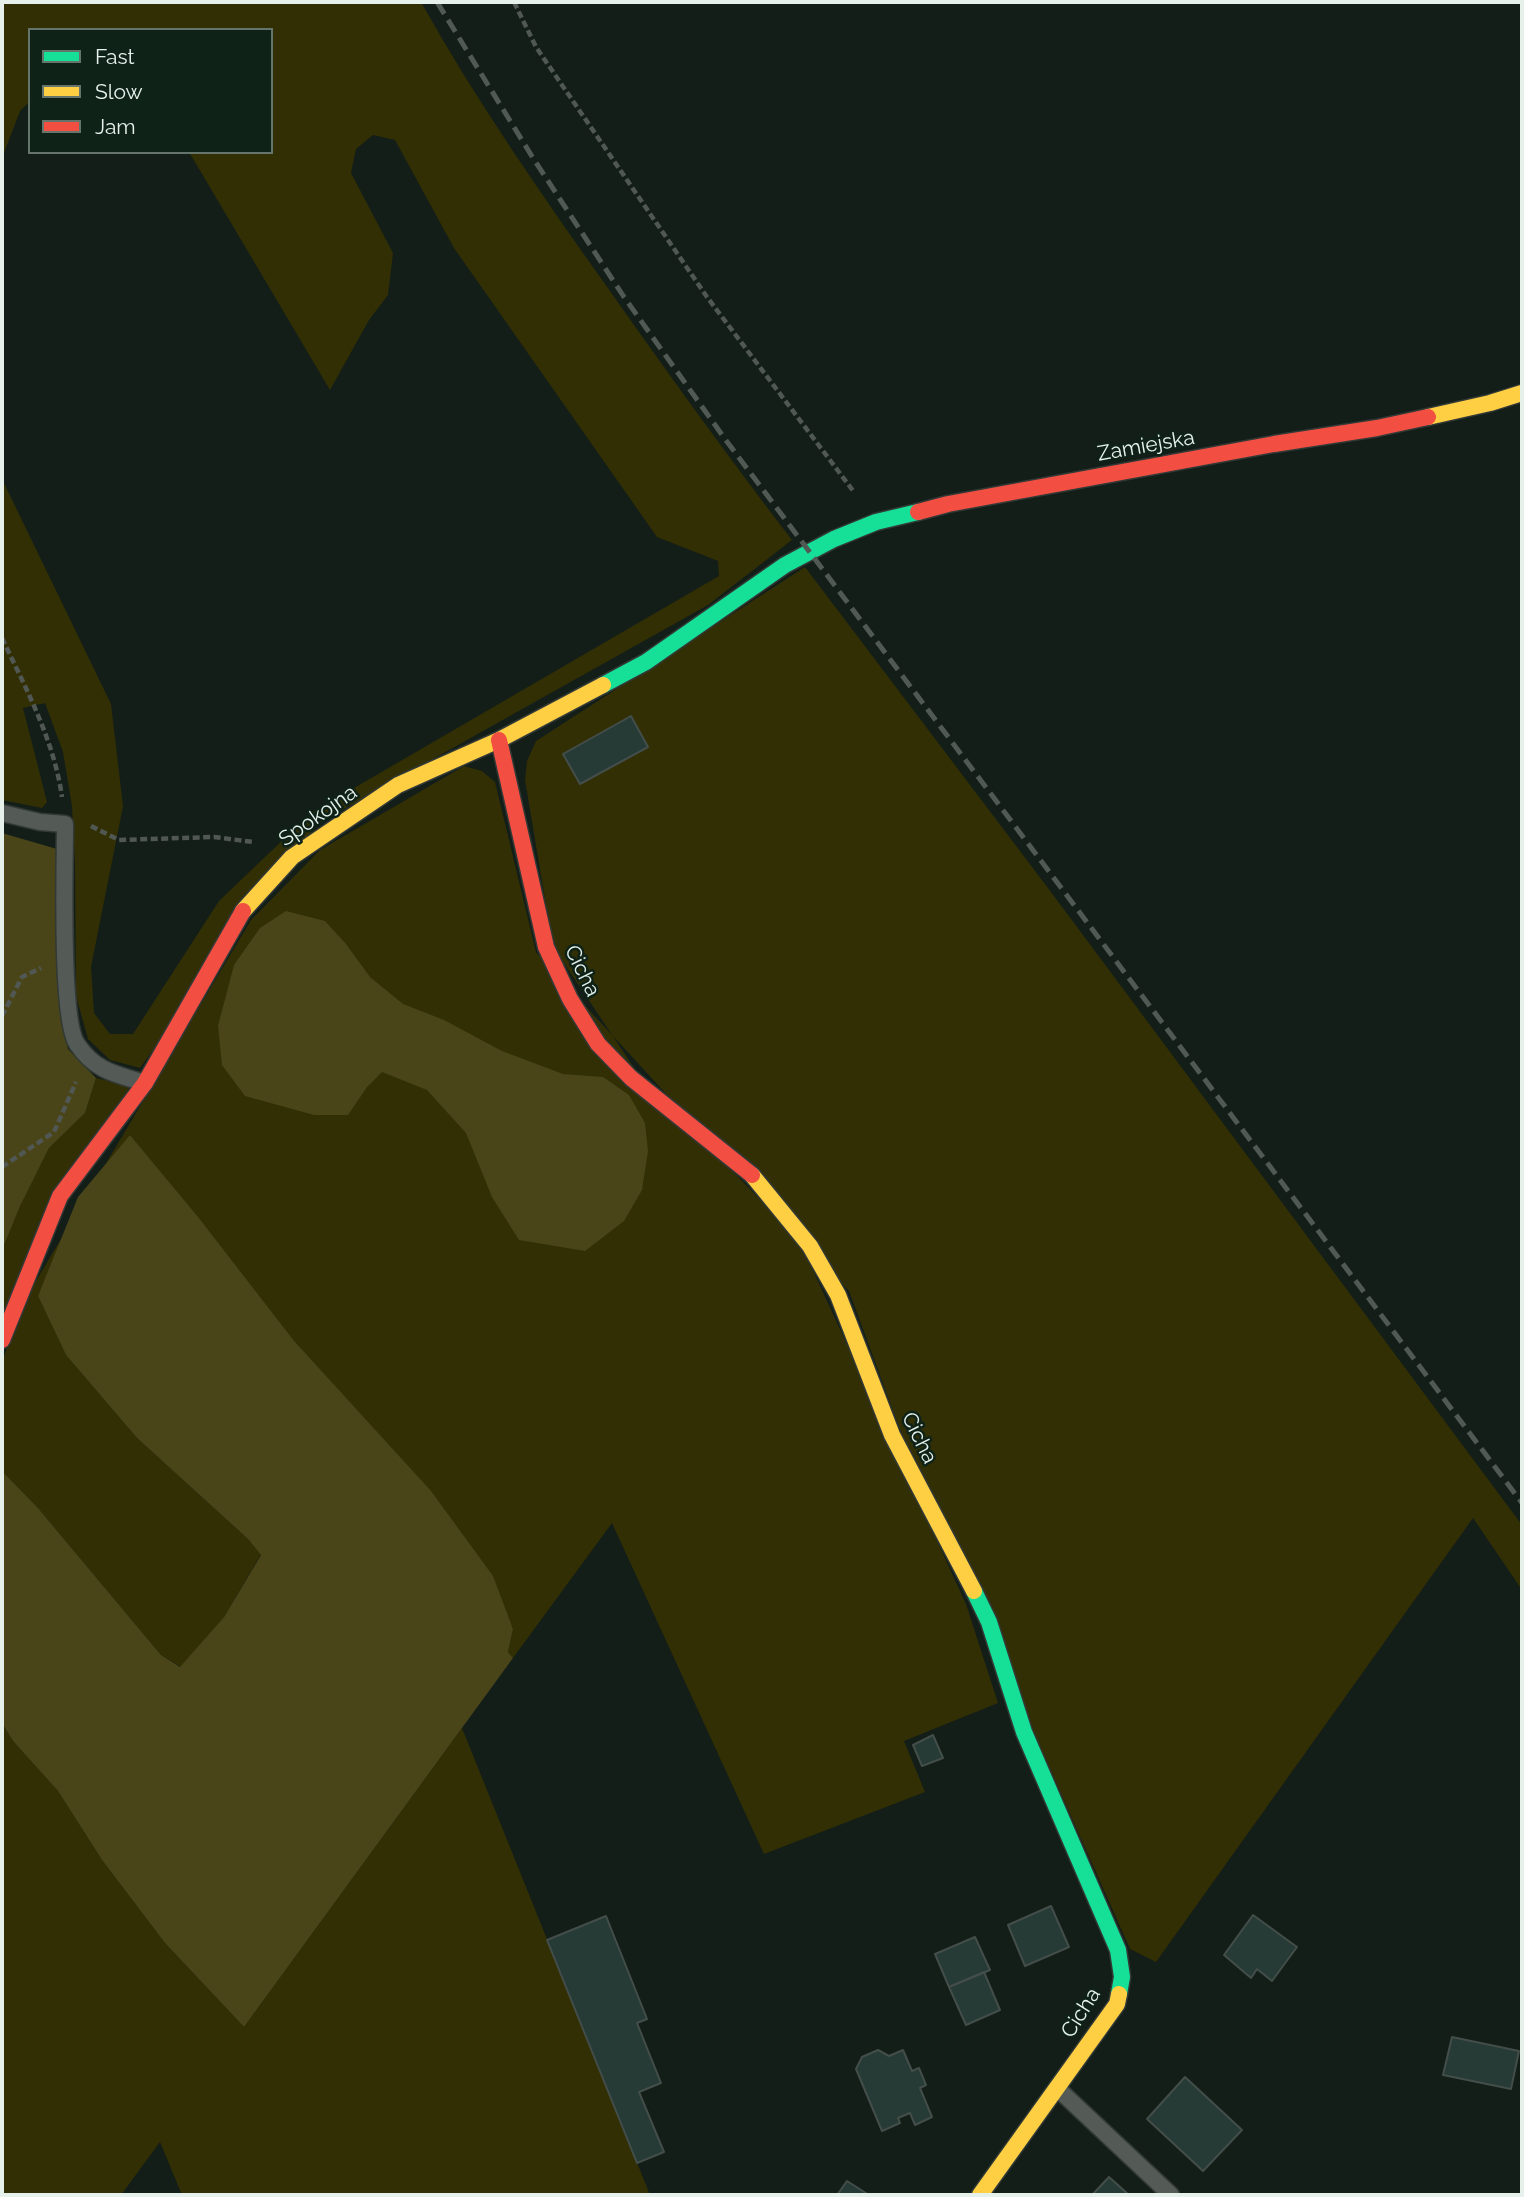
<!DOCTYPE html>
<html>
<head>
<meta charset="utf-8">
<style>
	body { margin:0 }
	#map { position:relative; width:1524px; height:2197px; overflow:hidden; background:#131e18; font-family:Raleway,sans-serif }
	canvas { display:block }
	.frame { position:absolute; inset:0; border:4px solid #e5f1ea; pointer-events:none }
	.legend { position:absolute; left:28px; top:28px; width:245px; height:126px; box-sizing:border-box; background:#0f2218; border:2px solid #65756c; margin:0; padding:9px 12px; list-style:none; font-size:21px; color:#e5f1ea }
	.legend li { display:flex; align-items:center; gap:14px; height:35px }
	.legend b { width:35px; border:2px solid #65756c }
</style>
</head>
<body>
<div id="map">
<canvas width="1524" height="2197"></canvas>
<div class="frame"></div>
<ul class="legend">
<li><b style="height:9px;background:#16e098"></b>Fast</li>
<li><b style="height:9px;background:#ffcf43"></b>Slow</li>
<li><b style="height:9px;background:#f24e42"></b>Jam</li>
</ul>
</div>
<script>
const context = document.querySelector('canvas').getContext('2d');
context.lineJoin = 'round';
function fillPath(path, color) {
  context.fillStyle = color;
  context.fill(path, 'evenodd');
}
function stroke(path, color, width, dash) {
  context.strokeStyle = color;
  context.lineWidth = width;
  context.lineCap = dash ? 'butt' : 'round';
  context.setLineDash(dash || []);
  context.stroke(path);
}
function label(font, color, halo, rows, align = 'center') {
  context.font = font + ' Raleway,sans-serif';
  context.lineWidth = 5;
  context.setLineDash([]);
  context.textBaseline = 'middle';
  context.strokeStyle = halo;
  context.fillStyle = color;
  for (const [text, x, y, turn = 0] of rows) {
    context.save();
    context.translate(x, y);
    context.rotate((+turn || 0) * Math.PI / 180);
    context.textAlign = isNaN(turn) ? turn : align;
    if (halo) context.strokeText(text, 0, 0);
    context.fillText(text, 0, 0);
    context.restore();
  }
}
const green = new Path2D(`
	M2,2H421C477,102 543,197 610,291C669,375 729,458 792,540L708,605L317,824L140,1068L110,1060L88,1039L76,996L75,864L72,806L63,752L45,703L23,708L47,802L42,808L2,800V479L111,704L123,806L91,967L94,1013L110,1034H133L219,901L311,813L719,576L718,561L657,537L454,248L395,140L373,135L356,149L351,173L393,253L388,295L369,320L330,390L189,152H271V30H30V101L20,111L2,158Z
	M805,567L1051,892L1522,1525V1590L1473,1518L1156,1962L1130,1949L902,1435L849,1291L639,1075L553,947L525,780L527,761L536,741Z
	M464,766L482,771L495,782L536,952L744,1179L805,1253L966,1604L998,1703L904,1741L925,1792L764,1854L612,1523L513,1658L508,1652L513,1628C387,1463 263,1296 130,1135L38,1296L66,1355L137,1438L248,1539L261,1554L224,1617L181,1667L161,1655L38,1508L2,1471V1362L24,1301L251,920L320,850Z
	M96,1078L130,1086L2,1324V1250L19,1206L49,1148L85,1113Z
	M2,1723L13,1741L58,1791L102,1860L165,1943L244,2027L462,1728L650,2195H182L160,2142L121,2195H2Z`);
const forest = new Path2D(`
	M2,833L57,849L59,1007L68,1049L96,1078L85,1113L49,1148L20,1206L2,1250Z
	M286,911L325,921L346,944L370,977L403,1004L444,1020L502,1051L563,1074L603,1077L629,1095L645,1123L648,1151L642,1190L624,1221L585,1251L519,1240L492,1197L466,1133L427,1090L382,1072L367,1087L348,1115H314L245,1096L222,1065L218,1026L234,965L260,928Z
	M130,1135L198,1217L295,1342L431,1491L493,1576L513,1629L508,1652L513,1658L244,2027L165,1943L102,1860L58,1791L13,1741L2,1723V1471L38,1508L161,1655L180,1667L224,1617L261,1555L248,1539L137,1438L66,1355L38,1296L78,1197Z`);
const building = new Path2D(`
	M631,716L648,747L580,784L563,754Z
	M933,1735L943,1758L922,1766L913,1745Z
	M1051,1906L1069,1947L1025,1966L1008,1925Z
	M1253,1915L1297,1947L1272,1981L1257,1969L1251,1978L1224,1955Z
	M606,1916L647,2019L637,2023L661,2083L639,2092L664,2152L637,2163L547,1940Z
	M975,1937L990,1970L949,1987L935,1954Z
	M984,1972L1000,2010L966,2025L949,1987Z
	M1452,2037L1519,2051L1511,2089L1443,2075Z
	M878,2050L889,2056L903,2050L912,2071L919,2068L926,2085L920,2088L932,2117L915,2125L910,2113L898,2118L900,2123L882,2131L856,2069L862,2057Z
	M1185,2077L1242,2130L1203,2171L1147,2119Z
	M1109,2177L1129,2195H1092Z
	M847,2181L869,2195H837Z`);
const path = new Path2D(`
	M514,2L536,47L707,297L854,492
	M2,638C26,689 54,740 62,797
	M91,826L119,840L214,837L253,842
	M2,1016L22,977L41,968
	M2,1167L54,1132L76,1082`);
const lane = new Path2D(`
	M2,813L40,822L65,824C65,863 60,1019 77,1044C95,1071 115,1074 145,1083
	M1057,2088L1171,2195`);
const fast = new Path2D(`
	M603,685L646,662L785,565L834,539L876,522L918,512
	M974,1591L989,1622L1024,1732L1118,1950L1122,1977L1119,1994`);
const slow = new Path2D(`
	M1428,417L1490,403L1522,393
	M243,911L292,857L398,785L499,740L603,685
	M752,1175L810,1246L838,1295L892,1435L974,1591
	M980,2195L1117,2004L1119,1994`);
const jam = new Path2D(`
	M918,512L948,504L1274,444L1377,428L1428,417
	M499,740L546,947L570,999L598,1044L631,1078L752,1175
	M2,1340L60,1196L145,1083L243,911`);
const rail = new Path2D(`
	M437,2L533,158L624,297L725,439L1522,1503`);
const streetNames = [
	["Zamiejska",1146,446,-10],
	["Spokojna",318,816,-35],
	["Cicha",582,971,64],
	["Cicha",919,1438,64],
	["Cicha",1081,2013,-58]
];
fillPath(green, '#322f05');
fillPath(forest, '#494518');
fillPath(building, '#273b36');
stroke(building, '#434d49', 2);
stroke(lane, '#323936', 19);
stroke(fast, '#323936', 19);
stroke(slow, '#323936', 19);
stroke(jam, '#323936', 19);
stroke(path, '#515854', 4.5, [7, 3.5]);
stroke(lane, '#545b57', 16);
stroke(fast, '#16e098', 16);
stroke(slow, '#ffcf43', 16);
stroke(jam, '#f24e42', 16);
stroke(rail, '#505954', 5, [14, 7]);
label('21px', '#e5f1ea', '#0f2218', streetNames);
</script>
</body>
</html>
